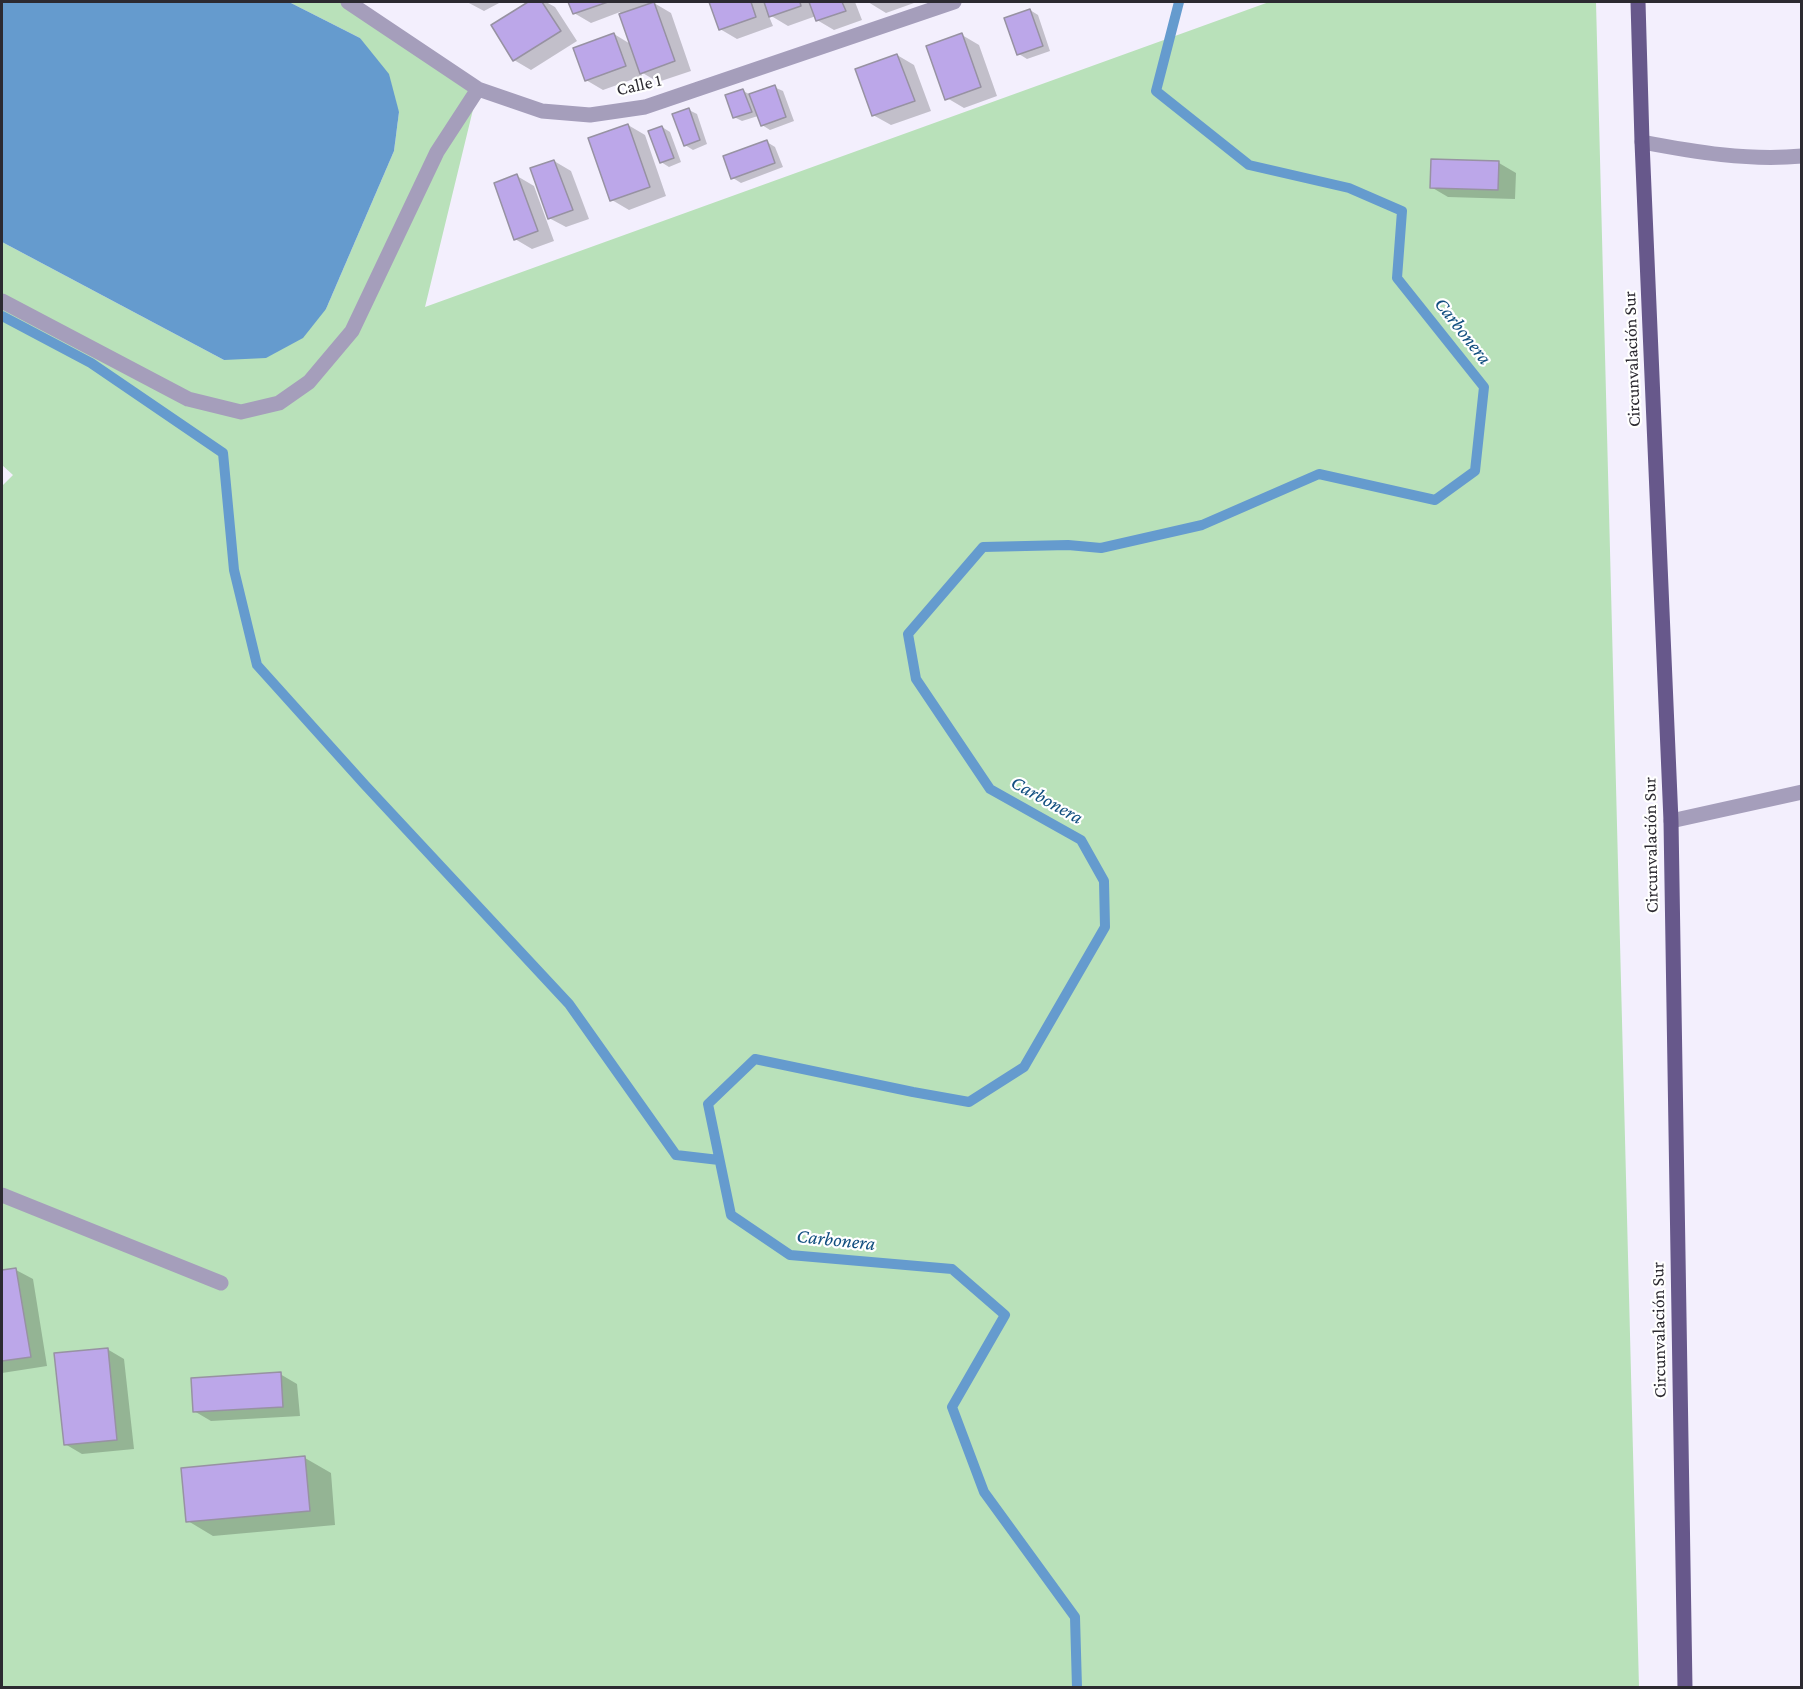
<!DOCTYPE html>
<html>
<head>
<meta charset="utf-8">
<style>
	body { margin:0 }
	#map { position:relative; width:1803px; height:1689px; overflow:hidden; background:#f3effd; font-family:"Crimson Pro",serif }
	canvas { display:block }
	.frame { position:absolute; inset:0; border:3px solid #2c2a31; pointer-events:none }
</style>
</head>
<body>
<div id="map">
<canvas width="1803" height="1689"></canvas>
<div class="frame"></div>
</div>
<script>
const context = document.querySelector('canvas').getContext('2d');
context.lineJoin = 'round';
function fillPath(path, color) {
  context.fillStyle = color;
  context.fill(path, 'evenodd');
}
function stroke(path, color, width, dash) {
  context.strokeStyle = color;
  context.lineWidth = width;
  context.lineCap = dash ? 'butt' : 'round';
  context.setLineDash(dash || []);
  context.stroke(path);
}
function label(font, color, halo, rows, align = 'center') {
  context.font = font + ' "Crimson Pro",serif';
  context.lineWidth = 4.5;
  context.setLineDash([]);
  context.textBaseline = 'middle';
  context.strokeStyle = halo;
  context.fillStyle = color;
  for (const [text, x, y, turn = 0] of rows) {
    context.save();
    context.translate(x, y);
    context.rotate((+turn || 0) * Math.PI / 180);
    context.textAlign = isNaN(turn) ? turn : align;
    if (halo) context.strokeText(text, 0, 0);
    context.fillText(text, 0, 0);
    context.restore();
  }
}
const green = new Path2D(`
	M289,2H347L478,89L425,307L1269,2H1596L1639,1687H2V486L13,475L2,465V242L224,360L326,309L394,151L399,112L360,38Z`);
const water = new Path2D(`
	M2,2H289L360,38L389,74L399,112L394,151L326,309L303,338L266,358L224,360L2,242Z`);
const shadow = new Path2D(`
	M467,2H501L484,11Z
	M531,2H546L555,7L577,41L531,70L514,60L493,25Z
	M570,2H648L649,5L654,3L671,13L691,71L658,82L641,72L642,76L603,90L586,80L614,34L632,45L620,12L591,23L574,13Z
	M711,2H855L862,20L834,30L817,20L816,16L788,26L768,14L773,26L737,39L720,29Z
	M868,2H914V3L886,13Z
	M1030,10L1038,15L1050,51L1027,59L1019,54Z
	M962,35L979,45L997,96L964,108L947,98Z
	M897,55L914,65L931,111L891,125L873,115Z
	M774,87L783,91L794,121L770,130L762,125L758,116L742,121L734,117L743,91L751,95Z
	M689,110L697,114L707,144L693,150L685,145Z
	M628,125L645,135L666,196L629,210L612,200Z
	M662,127L670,132L681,162L669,167L661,162Z
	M767,142L775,147L783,167L741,183L733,178Z
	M554,161L571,171L589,219L566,227L549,218Z
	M1499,163L1516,173L1515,199L1448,197L1431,187Z
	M517,176L534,186L554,241L532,249L515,239Z
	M16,1270L33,1279L47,1366L2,1373V1272Z
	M107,1349L124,1359L134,1449L82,1454L65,1444Z
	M280,1374L297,1384L300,1416L211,1421L194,1411Z
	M305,1458L331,1473L335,1525L213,1536L188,1521Z`);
const stream = new Path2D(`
	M2,316L91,363L223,453L234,570L257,665L365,785L569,1004L676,1155L719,1160
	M1077,1688L1075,1617L984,1492L952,1407L1005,1315L952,1269L790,1255L731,1215L708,1104L755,1059L913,1092L969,1102L1024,1067L1105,927L1104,881L1081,840L990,789L916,679L908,634L983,547L1068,545L1101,548L1202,525L1319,474L1435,500L1475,471L1484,387L1397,278L1402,211L1349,188L1249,165L1156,91L1179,2`);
const building = new Path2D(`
	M528,2H542L561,31L513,61L491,25Z
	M568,2H608L573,14Z
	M654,2L675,61L640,74L619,14Z
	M709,2H751L756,17L719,30Z
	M764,2H800L801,6L769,17Z
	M809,2H842L846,11L816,21Z
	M1030,9L1043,46L1017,55L1004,18Z
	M614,33L626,66L585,81L573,48Z
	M962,33L981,87L945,100L926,46Z
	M897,54L915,101L872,116L855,69Z
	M775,85L786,117L761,126L749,94Z
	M743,89L752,112L733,118L725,95Z
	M689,108L700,140L684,146L672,114Z
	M628,124L650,187L610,201L588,138Z
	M662,126L674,158L660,163L648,131Z
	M767,140L775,163L731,179L723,156Z
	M1431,159L1499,161L1498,190L1430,188Z
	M554,160L573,210L548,219L530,168Z
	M517,174L538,231L514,240L494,183Z
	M16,1268L31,1357L2,1361V1270Z
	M108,1348L117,1440L64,1445L54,1353Z
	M281,1372L283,1407L193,1412L191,1378Z
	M305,1456L310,1511L186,1522L181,1468Z`);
const service = new Path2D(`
	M1642,142C1695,152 1748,161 1802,156
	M2,1195L221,1283`);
const minor = new Path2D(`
	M348,2L478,89L542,111L590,115L645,107L954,2
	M2,301L188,399L241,412L279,403L309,382L352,331L437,152L478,89
	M1671,821L1802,792`);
const primary = new Path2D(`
	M1638,2L1642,142L1671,821L1685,1688`);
const streetNames = [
	["Calle 1",639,85,-13],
	["Circunvalación Sur",1632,359,-92],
	["Circunvalación Sur",1651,845,-91],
	["Circunvalación Sur",1659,1330,-91]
];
const waterNames = [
	["Carbonera",1463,331,52],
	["Carbonera",1047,800,29],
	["Carbonera",836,1240,6]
];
fillPath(green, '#b9e1ba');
fillPath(water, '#659bce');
fillPath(shadow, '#0003');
stroke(stream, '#659bce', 10);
fillPath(building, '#bca7e9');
stroke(building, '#9792a2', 1.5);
stroke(service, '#a59ebb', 15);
stroke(minor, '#a59ebb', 15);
stroke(primary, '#67588b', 15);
label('18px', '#2c2a31', '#fff', streetNames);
label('italic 20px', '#114e7f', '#fff', waterNames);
</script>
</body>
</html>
